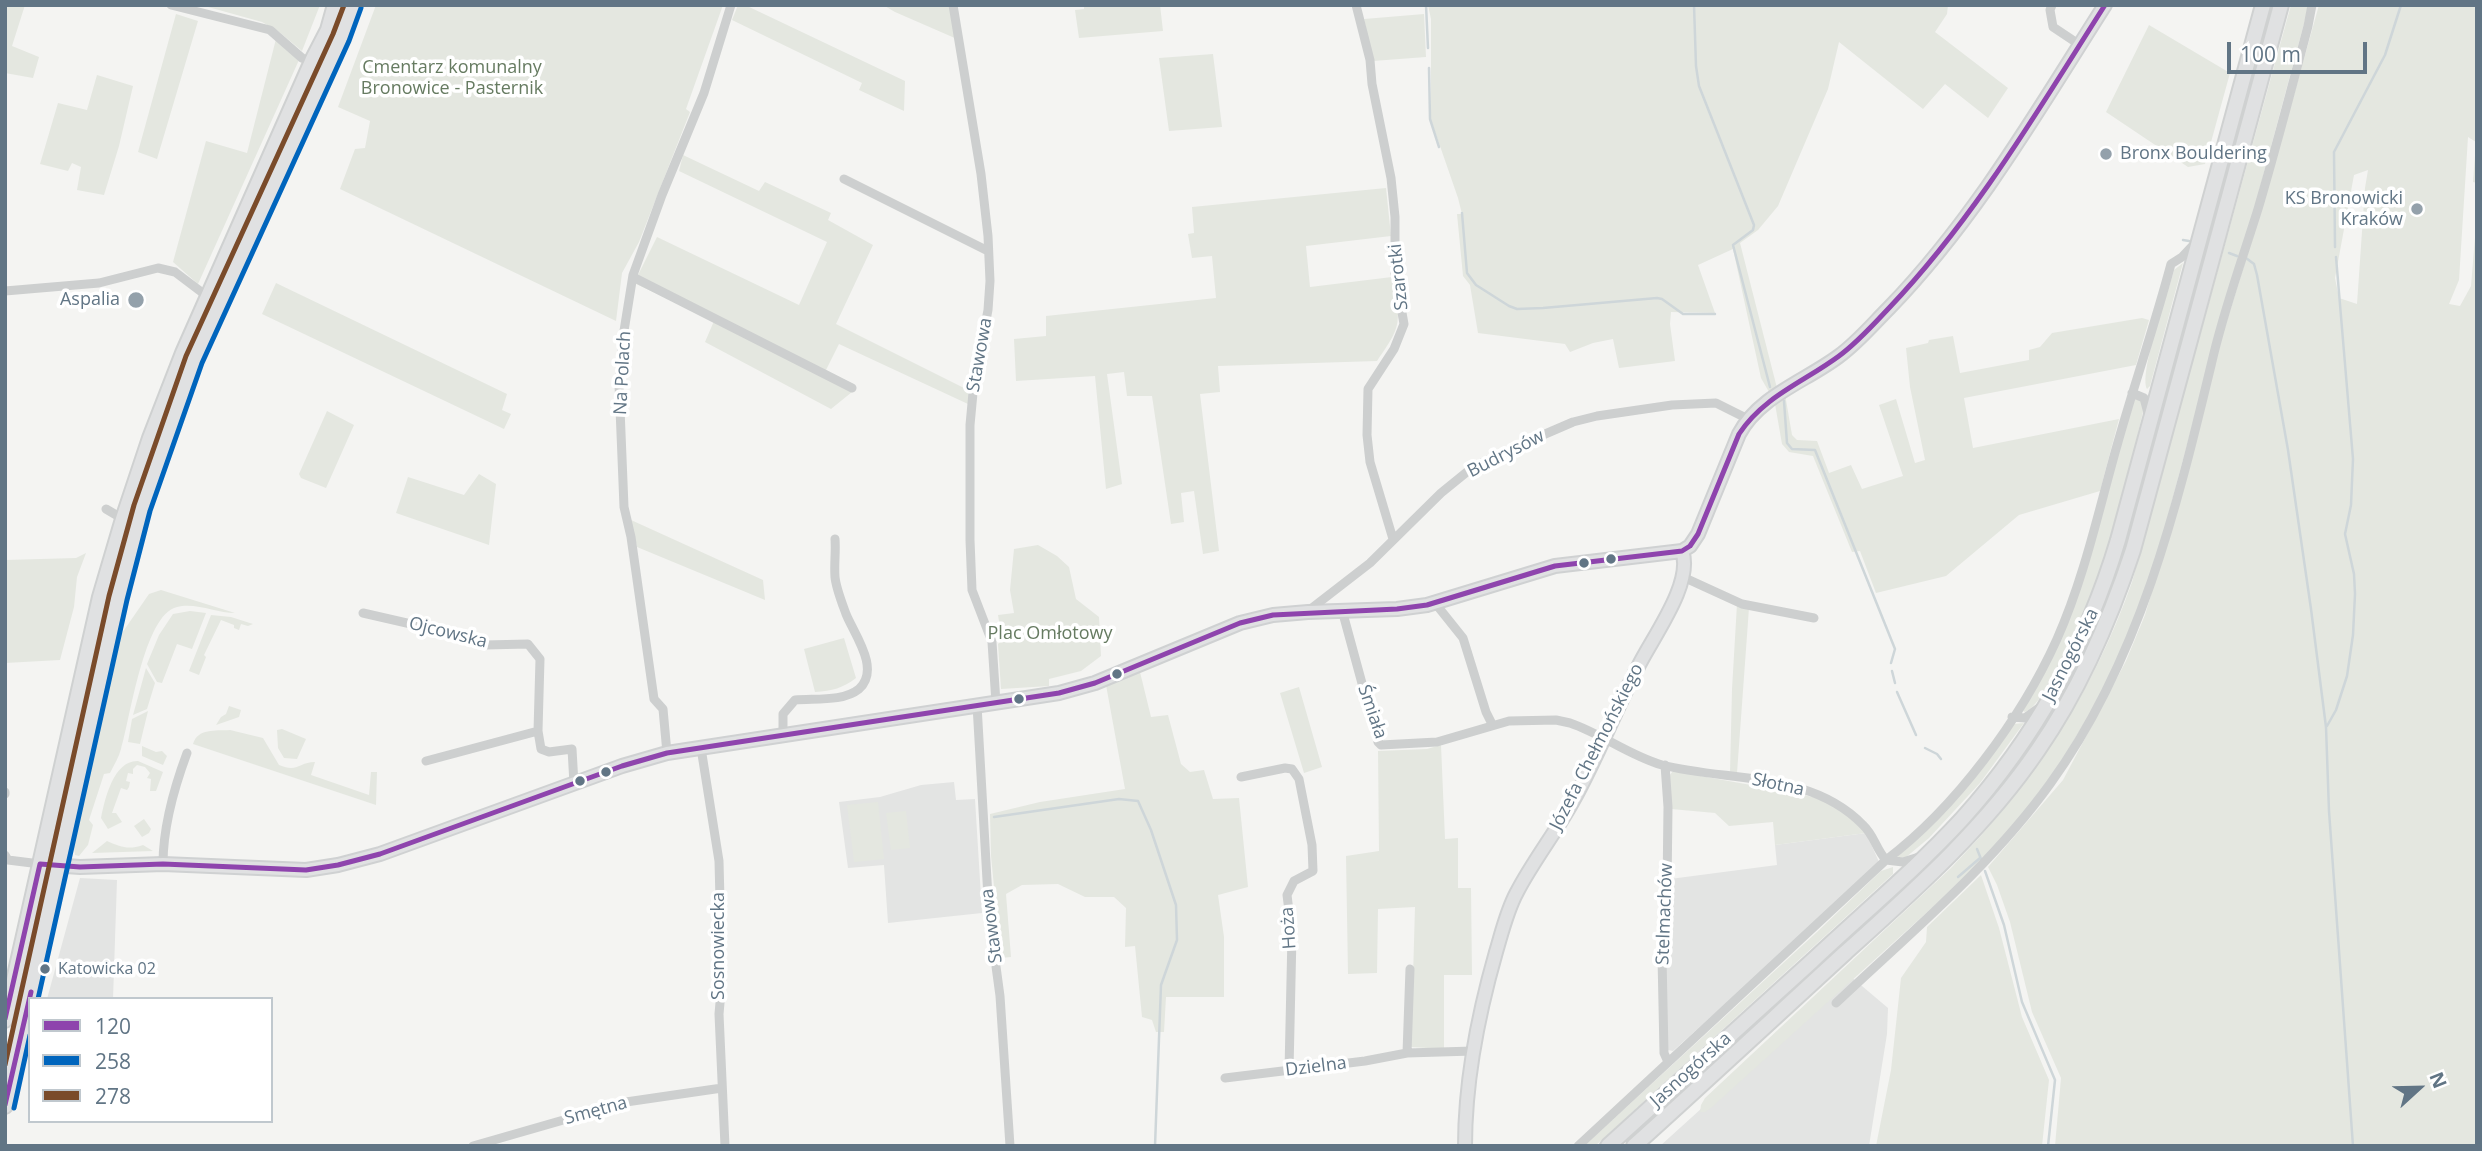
<!DOCTYPE html>
<html>
<head>
<meta charset="utf-8">
<style>
	body { margin:0 }
	#map { position:relative; width:2482px; height:1151px; overflow:hidden; background:#f4f4f2; font-family:"Open Sans",sans-serif }
	canvas { display:block }
	.frame { position:absolute; inset:0; border:7px solid #617585; pointer-events:none }
	.legend { position:absolute; left:28px; top:997px; width:245px; height:126px; box-sizing:border-box; background:#fff; border:2px solid #c0c8ce; margin:0; padding:9px 12px; list-style:none; font-size:21px; color:#617585 }
	.legend li { display:flex; align-items:center; gap:14px; height:35px }
	.legend b { width:35px; border:2px solid #c0c8ce }
	.north { position:absolute; left:2384px; top:1053px; width:70px; height:70px; -webkit-text-stroke:5px #fff; paint-order:stroke; rotate:68deg; font-size:19px; font-weight:700; line-height:28px; text-align:center; color:#617585 }
	.north::after { content:''; display:block; margin:auto; width:24px; height:32px; background:#617585; clip-path:polygon(50% 0,100% 100%,50% 72%,0 100%) }
	.scale { position:absolute; left:2227px; top:42px; width:140px; height:32px; box-sizing:border-box; border:4px solid #617585; border-top:0; padding-left:9px; font-size:21px; line-height:24px; white-space:nowrap; color:#617585; -webkit-text-stroke:5px #fff; paint-order:stroke }
</style>
</head>
<body>
<div id="map">
<canvas width="2482" height="1151"></canvas>
<div class="frame"></div>
<ul class="legend">
<li><b style="height:9px;background:#8e44ad"></b>120</li>
<li><b style="height:9px;background:#0065bd"></b>258</li>
<li><b style="height:9px;background:#7a4b2a"></b>278</li>
</ul>
<div class="north">N</div>
<div class="scale">100 m</div>
</div>
<script>
const context = document.querySelector('canvas').getContext('2d');
context.lineJoin = 'round';
function fillPath(path, color) {
  context.fillStyle = color;
  context.fill(path, 'evenodd');
}
function stroke(path, color, width, dash) {
  context.strokeStyle = color;
  context.lineWidth = width;
  context.lineCap = dash ? 'butt' : 'round';
  context.setLineDash(dash || []);
  context.stroke(path);
}
function label(font, color, halo, rows, align = 'center') {
  context.font = font + ' "Open Sans",sans-serif';
  context.lineWidth = 7;
  context.setLineDash([]);
  context.textBaseline = 'middle';
  context.strokeStyle = halo;
  context.fillStyle = color;
  for (const [text, x, y, turn = 0] of rows) {
    context.save();
    context.translate(x, y);
    context.rotate((+turn || 0) * Math.PI / 180);
    context.textAlign = isNaN(turn) ? turn : align;
    if (halo) context.strokeText(text, 0, 0);
    context.fillText(text, 0, 0);
    context.restore();
  }
}
const built = new Path2D(`
	M954,782L956,800L975,799L982,913L888,923L884,865L848,868L839,802L880,797L921,785Z
	M1866,833L1879,862L1848,893L1673,1051L1668,1050L1664,956L1670,879L1777,865L1775,845Z
	M80,878L117,880L113,999H47Z
	M1849,975L1888,1008L1887,1034L1869,1146H1660Z`);
const green = new Path2D(`
	M5,5H25L12,46L39,57L33,78L5,73Z
	M201,5H320L302,51L278,31L262,22Z
	M376,5H723L686,109L690,112L639,242L622,273L616,321L340,189L355,149L365,148L370,121L338,107Z
	M738,5H745L905,81L904,111L859,90L862,83L732,20Z
	M883,5H949L957,39L895,12Z
	M1084,5H1160L1163,31L1079,38L1075,10L1084,9Z
	M1428,5H1948L1947,14L1935,32L2008,88L1988,118L1945,84L1923,109L1839,42L1828,89L1778,206L1758,230L1740,243L1777,388L1769,392L1761,378L1733,249L1698,265L1715,313L1671,312L1670,324L1675,361L1619,368L1613,339L1593,343L1570,352L1565,344L1478,333L1470,285L1463,276L1457,214H1462L1458,198L1431,120V19Z
	M2291,5H2309L2255,206L2222,314L2153,572L2137,616L2099,698L2058,767L2014,825L1967,876L1711,1108L1705,1112H1700L1701,1105L1705,1098L1951,868C2034,782 2092,695 2132,582Z
	M2319,5H2477V183L2473,182L2476,142L2468,137L2459,280L2449,304L2460,306L2471,286L2477,213V1146H2055L2061,1078L2032,1012L2010,922L1997,885L1988,867L2063,780L2126,661L2145,615L2179,500L2216,356L2266,195ZM2368,170L2365,188L2357,304L2339,298L2335,278L2354,175Z
	M176,14L198,21L157,159L138,152Z
	M1424,14L1426,57L1373,61L1364,19Z
	M2149,25L2230,73L2205,164L2188,167L2106,112Z
	M276,39L299,60L198,284L173,262L206,141L247,153Z
	M1213,54L1222,127L1169,131L1159,58Z
	M97,75L133,86L119,146L104,195L77,190L81,167L72,163L68,171L40,164L58,103L87,110Z
	M683,155L759,191L765,182L831,213L828,220L873,245L836,324L970,391L968,404L839,344L826,370L855,385L852,392L831,409L705,342L714,321L634,283L657,237L799,305L827,242L679,171Z
	M1386,188L1391,236L1306,246L1310,287L1392,277C1400,322 1404,323 1377,361L1218,366L1220,392L1200,394L1219,551L1203,554L1194,491L1181,493L1184,522L1171,524L1152,396H1127L1124,372L1107,374L1122,484L1106,489L1095,376L1016,381L1014,339L1046,336V316L1216,298L1212,256L1192,258L1188,234L1194,233L1192,207Z
	M2183,263L2150,386L2147,389C2139,371 2168,294 2174,270Z
	M276,283L507,394L502,410L511,414L504,429L262,314Z
	M2142,318L2149,320L2136,365L1964,398L1973,448L2119,419L2100,491L2019,515L1946,576L1876,593L1860,551L1852,552L1813,456L1789,452L1782,444L1775,404L1785,394L1792,435L1797,440L1817,441L1829,473L1851,465L1862,489L1903,476L1879,405L1896,399L1915,463L1925,460L1910,387L1906,348L1928,343L1929,340L1953,336L1960,373L2029,360V350L2040,347L2052,333Z
	M2135,399L2143,401V412C2121,503 2098,603 2048,684C2042,694 2036,707 2025,712L2023,711L2060,639Z
	M327,411L354,425L326,488L301,478L299,474Z
	M479,474L496,484L489,545L396,513L408,477L464,495Z
	M631,520L763,580L765,600L637,547Z
	M1038,545L1057,556L1069,567L1076,599L1099,617L1101,656L1081,671L1049,679V686L1001,689L998,644L1002,640L998,615L1014,613L1010,590L1014,549Z
	M86,553L77,577L74,607L60,660L5,663V560L76,558Z
	M161,590L235,613C217,613 195,602 177,607C144,614 130,720 121,749C119,757 114,765 110,773L104,774L89,820L93,825L88,845L79,856L75,855L73,841L120,636L149,594Z
	M1737,604L1749,608L1737,773H1730L1732,689Z
	M190,611L206,613L192,649L177,644L162,683L157,682L147,664L159,635L173,614Z
	M211,615L231,617L253,624L248,626L241,624L239,630L234,628V625L221,620L204,655L206,657L199,675L189,671Z
	M844,638L856,678C843,688 832,691 815,692L804,649Z
	M146,668L155,683L147,709L133,715Z
	M1140,672L1151,717L1168,715L1181,764L1190,772L1204,770L1213,799L1239,798L1248,887L1218,895L1224,937V997H1166L1164,1032H1156L1152,1020L1142,1017L1135,946L1125,947L1126,908L1114,897H1085L1058,884L1022,885L1006,894L1011,957L1001,958L991,856L990,814L1040,802L1125,789L1106,685Z
	M1299,687L1322,767L1304,773L1280,693Z
	M229,706L241,710L239,717L216,725L221,717L226,714Z
	M148,711L140,744L128,742L132,719Z
	M2024,723L1980,783L1929,838L1905,858L1897,857L1910,845L2014,724Z
	M282,729L306,739L297,759L284,758L278,748L277,730Z
	M230,730L263,738L279,765C298,773 299,762 315,762L311,775L369,795L371,772H377L376,805L193,744C198,728 215,731 230,730Z
	M1441,745L1445,839L1458,838V888H1471L1472,975H1444V1049L1411,1047L1415,907L1378,909L1377,973L1348,974L1346,856L1379,851L1378,751L1427,749Z
	M142,746L156,752L162,751L167,756L163,765L142,756Z
	M138,761L163,772L156,791H150L151,779L147,778L150,773L145,767L137,765L133,769V774L128,773L126,781L130,782L129,787L127,790L121,788L112,813H116L122,822L108,829L101,818C105,798 114,760 138,761Z
	M1673,771L1801,794L1823,800L1842,811L1866,833L1775,845L1773,822L1729,826L1715,813L1671,809L1669,776Z
	M878,802L884,859L854,862L847,805Z
	M906,811L910,848L891,850L886,813Z
	M144,819L151,829L149,833L142,837L134,826Z
	M107,841C121,847 128,850 143,845L153,851L92,853Z
	M1893,867V874L1595,1146H1584L1817,932L1881,871Z
	M1981,875L1999,928L2022,1017L2049,1080L2042,1146H1876L1891,1070L1901,978L1926,942L1927,927Z`);
const stream = new Path2D(`
	M1426,5L1428,48
	M1694,5L1696,66L1699,86L1754,225L1753,230L1733,245L1770,387
	M1429,68L1430,119L1439,147
	M1462,213L1467,273L1476,285L1509,306L1517,309L1543,308L1657,298L1662,299L1683,314H1715
	M2183,240L2189,241
	M2335,247L2334,152L2385,55L2401,5
	M2229,253L2237,256
	M2246,258L2254,264L2257,275L2288,450L2311,609L2326,727L2329,811L2353,1146
	M1784,401L1787,443L1792,449L1815,450L1895,649L1891,663
	M1892,671L1895,683
	M1897,692L1916,735
	M2327,726L2336,710L2347,676L2353,635L2355,594L2354,574L2345,534L2351,505L2353,459L2336,257
	M1925,748L1937,754L1941,759
	M994,817L1119,799L1138,801L1151,830L1176,905L1177,940L1161,985L1155,1146
	M1977,849L1981,859
	M1985,871L2004,925L2022,1002L2055,1080L2048,1146
	M1958,877L1980,858`);
const street = new Path2D(`
	M171,5L270,30L302,58L312,62
	M953,5L981,174L988,236L990,281L988,310L974,382L970,425V540L972,590L992,642L996,703
	M1356,5L1370,60L1372,84L1391,178L1395,217V273L1404,324L1394,349L1368,389L1367,435L1370,462L1393,539
	M2052,5L2050,10L2053,27L2080,45
	M844,179L988,251
	M633,277L852,388
	M5,291L99,283L158,268L175,272L208,297
	M2132,393L2144,398L2148,413
	M106,509L123,519
	M1683,577L1742,604L1814,618
	M1435,603L1463,638L1486,712L1492,724
	M1342,610L1378,742L1381,745L1437,742L1509,721L1556,720L1570,723C1602,734 1630,756 1662,765C1730,782 1811,771 1863,825C1874,835 1876,849 1886,860L1903,862L1922,856
	M1308,611L1370,563L1441,493L1473,467L1529,441L1573,422L1597,416L1672,405L1716,403L1748,419
	M363,613L446,632L485,645L528,644L540,659L538,731L541,749L549,752L572,749L574,784
	M977,705L989,915L1000,996L1010,1146
	M2012,717L2025,718L2039,708
	M783,734V714L795,700C814,698 843,702 859,689C881,669 854,634 846,614C842,603 836,588 835,577C834,564 836,551 835,539
	M701,748L719,861L722,980L719,1014L725,1146
	M667,753L663,709L654,699L631,537L624,507L619,384L623,337L633,275L662,195L704,93L731,5
	M426,761L538,731
	M1665,765L1668,807L1667,889L1662,957L1664,1053L1668,1062
	M1241,777L1285,768L1292,769L1299,779L1312,845L1313,871L1294,881L1287,895L1292,935L1289,1070
	M5,794V792
	M5,855L8,860L40,864
	M163,864C163,827 174,788 187,753
	M1836,1003C1910,933 1990,867 2050,784C2142,657 2178,502 2214,353C2226,304 2243,257 2258,209C2276,148 2292,87 2308,26L2312,5
	M1407,1053L1410,969
	M1225,1078L1365,1061L1407,1053L1473,1051
	M473,1146L626,1102L722,1088
	M1578,1146L1886,860C1955,808 2021,719 2057,639C2085,576 2099,508 2118,442C2135,382 2155,324 2171,264L2182,257L2197,241`);
const secondary = new Path2D(`
	M40,864L80,867L163,864L306,870L338,865L380,854L622,766L667,753L1059,693L1095,683L1240,623L1273,615L1308,612L1397,609L1427,605L1555,566L1682,551L1690,546L1698,534L1739,434C1759,396 1806,381 1839,356C1857,343 1873,324 1889,308C1976,218 2038,110 2105,5
	M1465,1146C1465,1080 1478,1015 1496,952C1502,932 1507,910 1517,892C1533,861 1556,832 1573,801C1597,758 1615,711 1638,667C1652,638 1694,583 1682,551`);
const primary = new Path2D(`
	M5,1020L100,597L123,519L150,438L183,353L313,59L328,30L335,5
	M5,1106L118,598L142,508L194,360L341,37L353,5
	M1608,1146C1676,1084 1744,1022 1812,961C1862,914 1915,870 1962,819C2035,738 2087,644 2118,540L2263,5
	M1634,1146C1705,1082 1775,1017 1845,953C1915,890 1985,828 2038,750C2081,688 2110,620 2133,550L2281,5`);
const bus1 = new Path2D(`
	M5,1019L40,864L80,867L163,864L306,870L338,865L380,854L622,766L667,753L1059,693L1095,683L1240,623L1273,615L1397,609L1427,605L1555,566L1682,551L1690,546L1698,534L1739,434C1764,396 1804,382 1839,356C1857,343 1873,325 1889,308C1975,218 2038,110 2105,5
	M5,1105L31,992`);
const bus2 = new Path2D(`
	M38,999L127,600L150,511L202,363L349,41L361,8
	M14,1108L30,1035`);
const bus3 = new Path2D(`
	M5,1065L109,596L134,505L186,356L333,34L344,5`);
const markers = [
	[2106,154,7,"#94a1ab"],
	[2417,209,7,"#94a1ab"],
	[136,300,9,"#94a1ab"],
	[1611,559,6,"#617585"],
	[1584,563,6,"#617585"],
	[1117,674,6,"#617585"],
	[1019,699,6,"#617585"],
	[606,772,6,"#617585"],
	[580,781,6,"#617585"],
	[45,969,6,"#617585"]
];
const busNames = [
	["Katowicka 02",58,969]
];
const parkNames = [
	["Cmentarz komunalny",452,68],
	["Bronowice - Pasternik",452,89],
	["Plac Omłotowy",1050,634]
];
const poiNames = [
	["Bronx Bouldering",2120,154,"left"],
	["KS Bronowicki",2403,199],
	["Kraków",2403,220],
	["Aspalia",120,300]
];
const streetNames = [
	["Szarotki",1399,277,-96],
	["Stawowa",980,355,-80],
	["Na Polach",623,373,-87],
	["Budrysów",1506,454,-27],
	["Ojcowska",448,633,14],
	["Jasnogórska",2071,655,-63],
	["Śmiała",1372,712,71],
	["Józefa Chełmońskiego",1597,747,-63],
	["Słotna",1778,785,12],
	["Stelmachów",1665,914,-88],
	["Stawowa",992,926,-97],
	["Hoża",1289,928,-94],
	["Sosnowiecka",719,946,-90],
	["Dzielna",1316,1067,-7],
	["Jasnogórska",1691,1070,-42],
	["Smętna",596,1111,-15]
];
fillPath(built, '#e3e4e3');
fillPath(green, '#e4e7e0');
stroke(stream, '#ced6d9', 2.5);
stroke(secondary, '#cfd1d2', 16);
stroke(primary, '#cfd1d1', 18);
stroke(street, '#cdcfcf', 9);
stroke(secondary, '#e0e1e2', 12);
stroke(primary, '#e0e1e2', 14);
stroke(bus1, '#8e44ad', 5);
stroke(bus2, '#0065bd', 5);
stroke(bus3, '#7a4b2a', 5);
for (const [x, y, r, color] of markers) {
  const dot = new Path2D();
  dot.arc(x, y, r, 0, 2 * Math.PI);
  context.fillStyle = color;
  context.fill(dot);
  stroke(dot, '#fff', 2.5);
}
label('16px', '#617585', '#fff', busNames, 'left');
label('18px', '#667b61', '#fff', parkNames);
label('18px', '#617585', '#fff', poiNames, 'right');
label('18px', '#617585', '#fff', streetNames);
</script>
</body>
</html>
